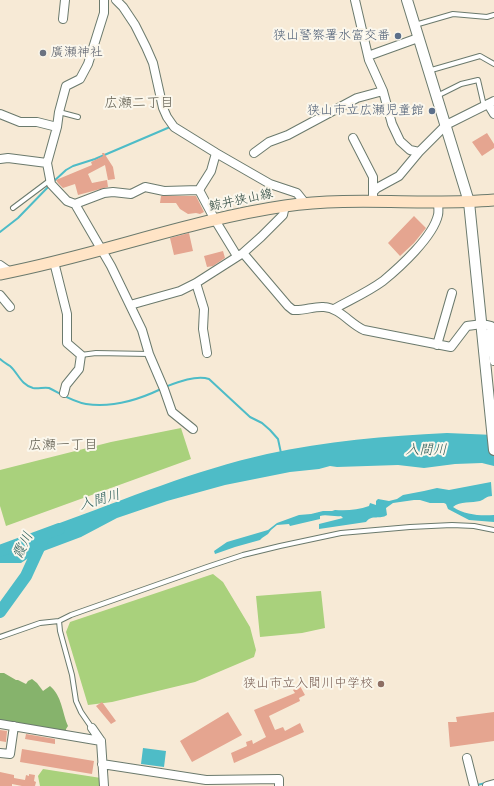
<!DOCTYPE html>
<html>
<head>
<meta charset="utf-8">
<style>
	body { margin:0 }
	canvas { display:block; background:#f7ead6 }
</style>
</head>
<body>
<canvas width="494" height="786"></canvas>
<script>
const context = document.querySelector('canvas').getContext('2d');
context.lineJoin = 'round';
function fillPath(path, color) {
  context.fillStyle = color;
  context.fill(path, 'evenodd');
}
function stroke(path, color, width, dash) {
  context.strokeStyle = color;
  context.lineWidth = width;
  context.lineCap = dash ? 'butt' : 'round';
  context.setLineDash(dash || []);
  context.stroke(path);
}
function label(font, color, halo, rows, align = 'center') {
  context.font = font + ' "Architects Daughter","Klee One",sans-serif';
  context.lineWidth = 4;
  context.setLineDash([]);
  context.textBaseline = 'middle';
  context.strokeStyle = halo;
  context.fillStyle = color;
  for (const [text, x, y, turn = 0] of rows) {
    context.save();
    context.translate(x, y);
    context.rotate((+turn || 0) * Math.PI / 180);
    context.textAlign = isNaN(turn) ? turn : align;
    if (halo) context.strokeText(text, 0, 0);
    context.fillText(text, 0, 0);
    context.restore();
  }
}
const green = new Path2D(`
	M181,428L191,459L6,526L0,506V470L111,442Z
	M213,574L223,582L250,627L256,650L254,657L195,682L112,702L88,705L66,632L70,622Z
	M321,591L325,628L302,633L260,637L256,596Z
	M43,769L101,778L102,786H40L38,776Z`);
const forest = new Path2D(`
	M0,673H4L16,680H18L26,684L28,681L32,679L37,683L43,691L50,686C62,696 62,712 68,726L66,729V733L0,722Z`);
const water = new Path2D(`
	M447,433L494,435V466L482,463L455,464L424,468L398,465L337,467L330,466L319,469L290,472L225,485L167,501L117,518L81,537L33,555L21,563H0V550L37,537L56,528L58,526L57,524C126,499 195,470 267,454C326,441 386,436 447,433Z
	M491,482L492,496C487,496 485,499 480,501C472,503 460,501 453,507C465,515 480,516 494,515V522L469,520L448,509L446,504L444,503H430L420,500H414L393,503L386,508L387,515C380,520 372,514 366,522L319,529V524L343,518L341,516C334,517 326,514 320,516V519L290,526L289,524L277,525L271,530L268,534L262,538L260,540L235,547L215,554L214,551L227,542L268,530L277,523L299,515L311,514L323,511H332L335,510C346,511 358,510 369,506L370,503L376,505V501L378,499L389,501L397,499L403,495L424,491L437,488L449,490Z
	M143,748L166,751L164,767L141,764Z`);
const stream = new Path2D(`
	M53,182L66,170L73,166L95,159L170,127
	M0,232L18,218L50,185
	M0,359C3,362 7,364 10,366C18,373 21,385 33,388C38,389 44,387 49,388C61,394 73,402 86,404C112,408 138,400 161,389
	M165,387C178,382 196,375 209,379L250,417L262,423L270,430L278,439L281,453
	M477,785L486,783`);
const river = new Path2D(`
	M0,551L59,529
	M0,612L26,576L43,539`);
const building = new Path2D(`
	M487,133L494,144V148L482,156L472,142Z
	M102,153H104L113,167L115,179L108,180L105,165L88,174L92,183L107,180L108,187L78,195L75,184L63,188L58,183L56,180L92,165L91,162L103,156Z
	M161,196H196L204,212L200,214L196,213L188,214L180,209L176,203H160Z
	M414,216L426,228L414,243L400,256L388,243Z
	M189,233L193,251L174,255L170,238Z
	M223,251L225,258L213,266L207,267L204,256Z
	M300,686L305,695L299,698L300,701L269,716L275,730L283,727L285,731L300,723L304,732L234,763L231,753L247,746L246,742L252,740L253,744L266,737L254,710L295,693L293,690Z
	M102,702L116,721L111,724L96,706Z
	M228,712L242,735L192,762L180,741Z
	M494,712V741L450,747L448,722H457L456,717Z
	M0,730L7,731L6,742L0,741Z
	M26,734L55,739V744L25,739Z
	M22,749L94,761L92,774L20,762Z
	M0,772L14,775V778L25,780L26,775L29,776V774L35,775L34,781L36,782L35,786H22L12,784V786H0Z`);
const service = new Path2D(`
	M415,25L453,14L487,17L494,15
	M428,71L480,56L494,64
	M437,96L461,84L478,80L484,106
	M59,112L78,117
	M13,208L49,181
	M81,355L96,353L149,354
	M59,621L60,631L72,675L76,701L81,712L92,728
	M0,637L40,623L59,621L71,615L207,567L243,555L280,546L341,533L410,527L452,525L474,526L494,530`);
const minor = new Path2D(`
	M104,0V13L88,64L80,79L66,86L59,112L57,127L47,163L51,184L67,201L75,204L111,266L142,330L149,354L164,389L172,412L193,429
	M116,0L123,7L135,25L146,47L153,63L163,108L167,117L174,127L216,153L270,184L297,193L305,203
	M355,0L369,60L383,91L392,124L400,141L410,150L419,152L446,125L494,101
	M63,19L65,0
	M368,56L418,38
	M488,104L494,114
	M0,114L20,122H37L57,127
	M353,138L373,177V192
	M254,153L269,142L288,135L357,98L383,91
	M0,159L8,158L47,163
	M199,190L215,220L237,256
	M373,201V192L377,188L399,176L419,152
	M75,204L104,193L113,192L131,194L145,187L164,191L199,190L211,171L216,153
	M243,253L288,306L293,310C304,311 314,306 324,307C340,308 350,324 364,330L451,347L467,326C475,325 483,323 491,326V343L494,361
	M54,262L67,314V343L81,355L79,369L66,385L64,393
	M0,265L10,272
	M196,283L204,309L203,329L207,353
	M0,295L10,307
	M130,305L180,291L196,283L243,253L261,237L283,215L285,206
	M334,309C350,300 368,292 383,281C400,267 433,237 438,215C439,211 438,206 438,202
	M437,345L452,293
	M0,724L101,741
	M92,728L101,741L104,786
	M0,753L10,754L14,726
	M467,758L474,786
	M102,764L206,780L279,779V786
	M487,786L494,784`);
const tertiary = new Path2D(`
	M407,0L469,202L494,450`);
const secondary = new Path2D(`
	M0,274C96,256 189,220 285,206C354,196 425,206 494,200`);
const markers = [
	[398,36,4,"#5c6f8a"],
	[43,53,4,"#6b7280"],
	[432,111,4,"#5c6f8a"],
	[381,684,4,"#8d6e63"]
];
const serviceNames = [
	["狭山警察署水富交番",390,36],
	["狭山市立広瀬児童館",424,111]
];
const worshipNames = [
	["廣瀬神社",51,53]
];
const streetNames = [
	["鯨井狭山線",241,201,-12]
];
const educationNames = [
	["狭山市立入間川中学校",373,684]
];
const neighbourhoodNames = [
	["広瀬二丁目",139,104],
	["広瀬一丁目",63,446]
];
const waterNames = [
	["入間川",426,451],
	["入間川",100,501,-16],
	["霞川",24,546,-64]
];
fillPath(green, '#a9d17c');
fillPath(forest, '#86b36c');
fillPath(water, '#4ebcc7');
stroke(stream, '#4ebcc7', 2);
stroke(river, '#4ebcc7', 12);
fillPath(building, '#e5a590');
stroke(service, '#6b7a6d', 6);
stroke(minor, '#6b7a6d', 10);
stroke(tertiary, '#6b7a6d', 12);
stroke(secondary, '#6b7a6d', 13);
stroke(service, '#fff', 4);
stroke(minor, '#fff', 8);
stroke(tertiary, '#fff', 10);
stroke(secondary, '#ffe4c6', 11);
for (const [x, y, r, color] of markers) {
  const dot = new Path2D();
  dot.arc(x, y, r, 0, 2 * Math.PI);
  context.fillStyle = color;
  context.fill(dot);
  stroke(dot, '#fbf7ec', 1.5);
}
label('13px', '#4e5e75', '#fbf7ec', serviceNames, 'right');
label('13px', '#5b616d', '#fbf7ec', worshipNames, 'left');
label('13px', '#1f3d34', '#fbf7ec', streetNames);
label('13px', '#785e54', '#fbf7ec', educationNames, 'right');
label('14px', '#646154', '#fbf7ec', neighbourhoodNames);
label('italic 14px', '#2b5d59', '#fbf7ec', waterNames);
</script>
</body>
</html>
